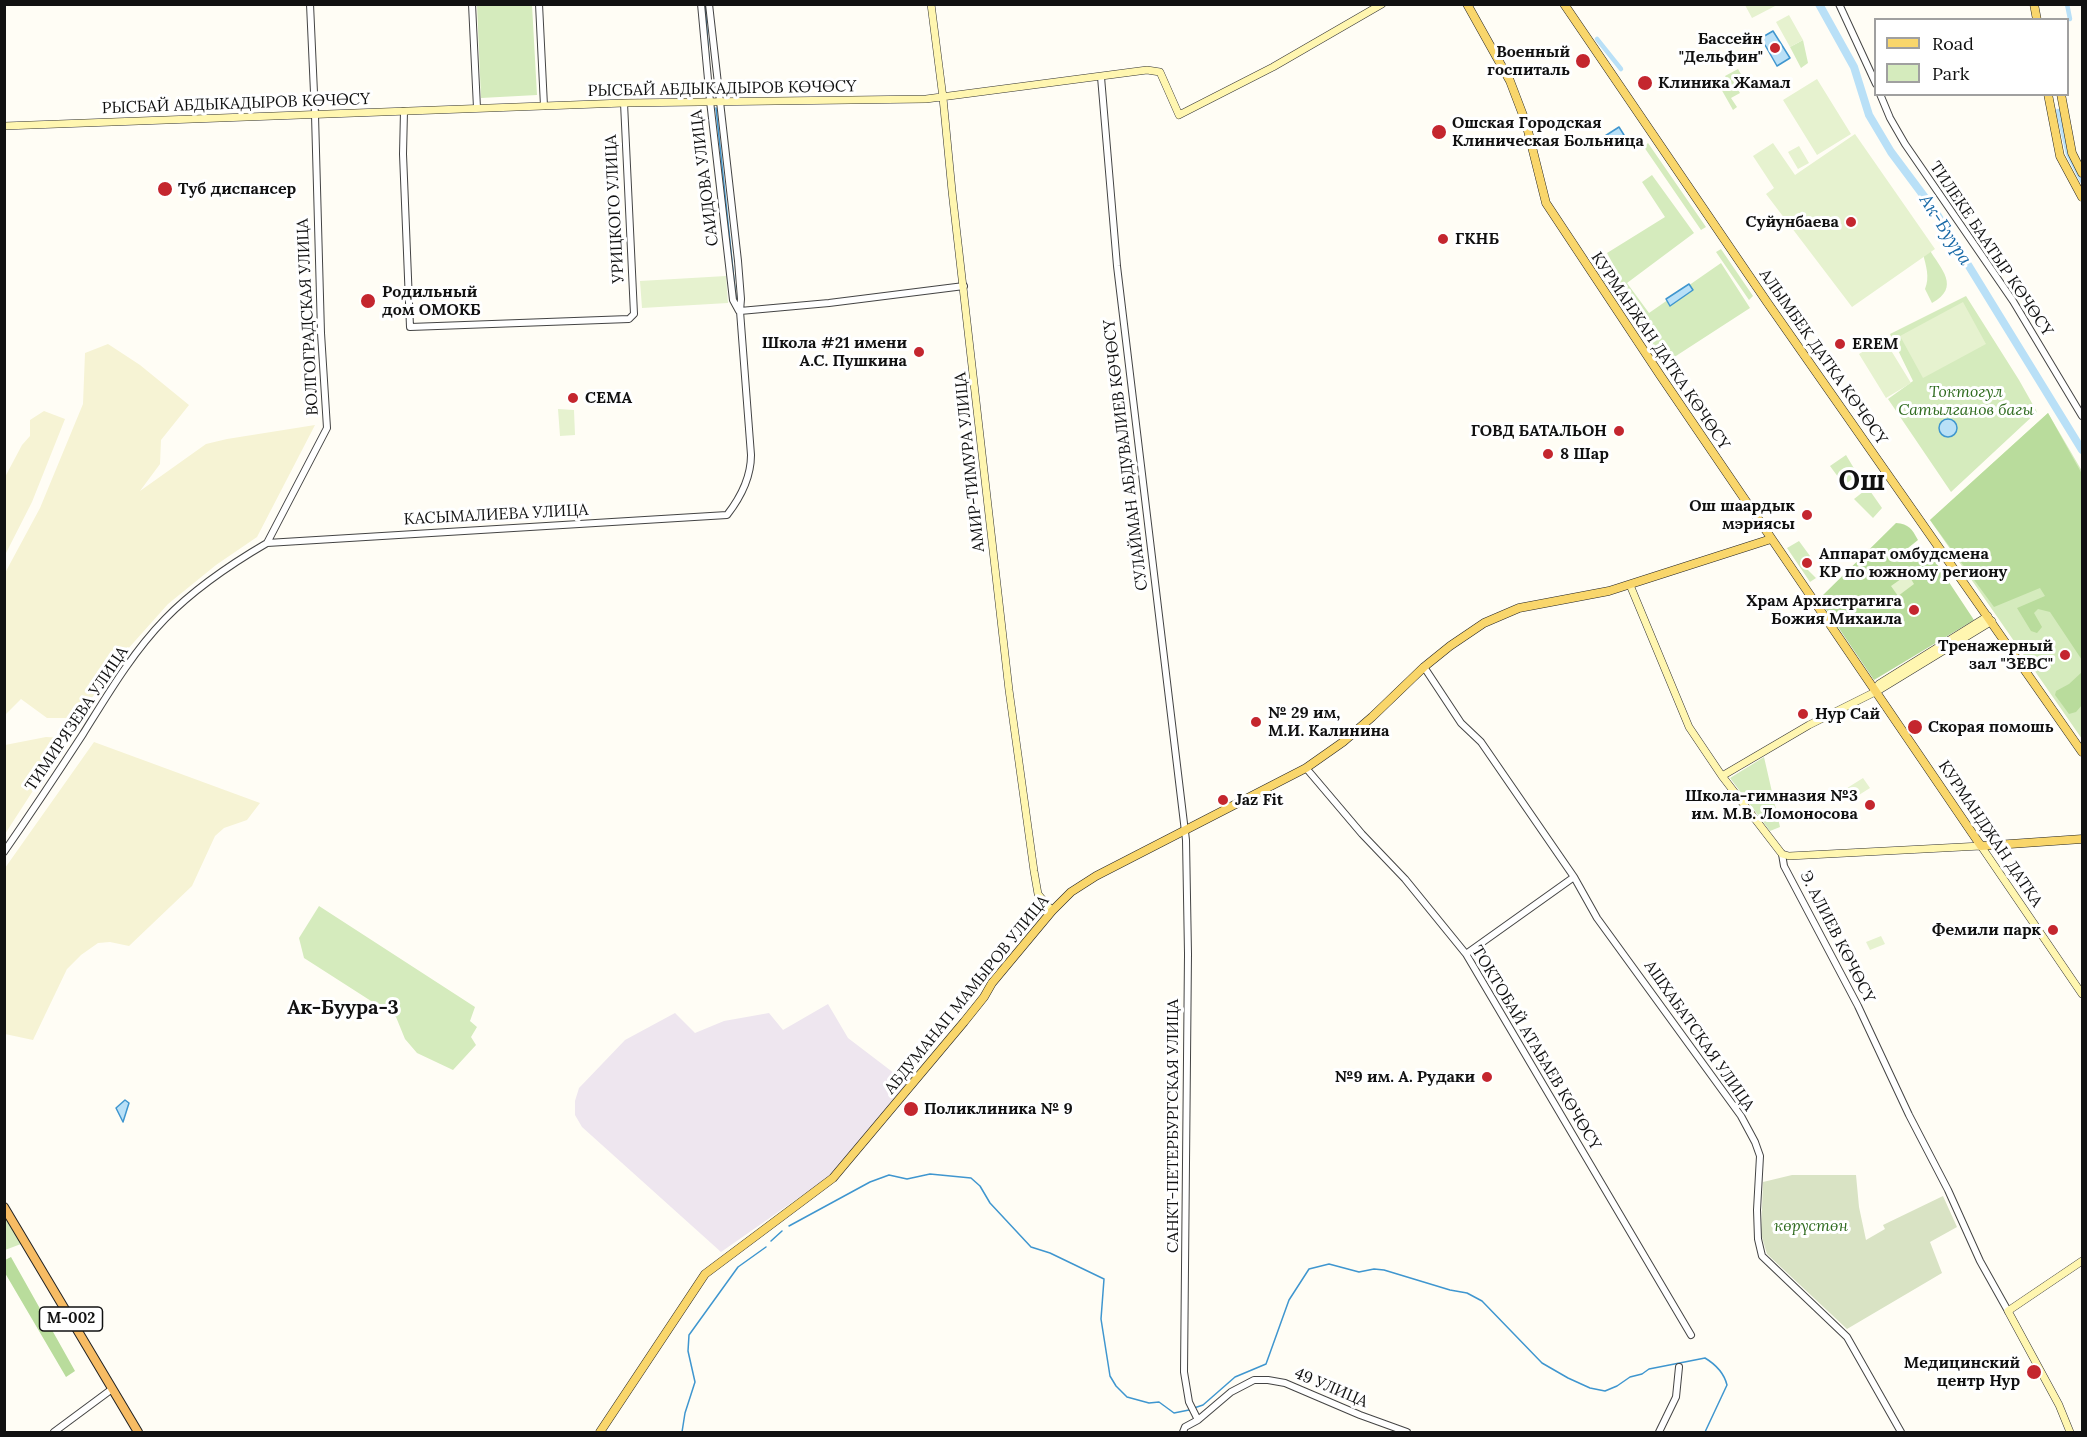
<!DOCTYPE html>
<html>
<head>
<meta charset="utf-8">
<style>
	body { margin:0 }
	#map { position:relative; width:2087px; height:1437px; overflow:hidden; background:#fffdf5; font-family:Lora,serif }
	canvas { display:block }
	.frame { position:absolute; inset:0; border:6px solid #111; pointer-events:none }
	.legend { position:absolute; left:1874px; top:18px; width:195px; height:78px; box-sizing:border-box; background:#fff; border:2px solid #a0a0a0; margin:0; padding:8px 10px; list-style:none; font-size:18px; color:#111 }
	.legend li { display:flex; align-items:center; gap:12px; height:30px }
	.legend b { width:30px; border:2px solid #a0a0a0 }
</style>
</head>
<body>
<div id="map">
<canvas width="2087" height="1437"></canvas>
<div class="frame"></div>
<ul class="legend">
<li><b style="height:8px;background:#f9d66b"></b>Road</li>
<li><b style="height:16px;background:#d5ebbd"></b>Park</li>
</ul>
</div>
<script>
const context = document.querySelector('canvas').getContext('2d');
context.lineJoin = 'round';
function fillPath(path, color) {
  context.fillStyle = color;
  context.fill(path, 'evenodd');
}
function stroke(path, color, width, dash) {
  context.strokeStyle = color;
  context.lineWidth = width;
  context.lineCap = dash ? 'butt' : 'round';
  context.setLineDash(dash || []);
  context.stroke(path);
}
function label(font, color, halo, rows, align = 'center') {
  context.font = font + ' Lora,serif';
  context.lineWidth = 6;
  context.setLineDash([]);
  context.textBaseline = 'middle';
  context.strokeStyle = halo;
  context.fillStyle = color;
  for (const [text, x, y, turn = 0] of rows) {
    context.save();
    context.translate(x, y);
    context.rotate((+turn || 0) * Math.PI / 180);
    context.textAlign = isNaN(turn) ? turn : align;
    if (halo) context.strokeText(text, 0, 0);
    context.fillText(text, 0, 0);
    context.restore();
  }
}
const industrial = new Path2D(`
	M828,1004L848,1038L907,1083L834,1173L721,1252L582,1127L575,1115V1101L579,1088L625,1040L675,1013L695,1033L724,1021L769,1013L783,1030Z`);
const farmland = new Path2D(`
	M108,344L140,365L189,405L161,440L160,464L140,491L206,444L227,439L315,425L257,537L216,565L168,604L118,660L78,718H47L21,699L5,715V573L40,508L83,404L85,353Z
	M44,411L65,419L32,502L5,555V477L22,445L30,436V420Z
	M46,737L67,738L5,834V745Z
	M94,742L260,803L247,820L224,828L215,836L192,886L129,946L110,942L98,943L81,955L67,969L33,1040L5,1034V868Z`);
const green = new Path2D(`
	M477,5H532L537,95L481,98Z
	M1803,40L1808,63L1801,68L1790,47Z
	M1738,69L1742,76L1733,81L1740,93L1731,98L1737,107L1733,110L1720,87L1727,79L1725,76Z
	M1648,143L1706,227L1701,230L1644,147Z
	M1652,175L1694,233L1627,283L1649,313L1721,263L1750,308L1662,365L1599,274L1613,264L1607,253L1665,217L1642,182Z
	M1721,249L1753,296L1749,300L1716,252Z
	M1929,249C1941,269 1961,287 1932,303L1925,289C1930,277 1926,266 1923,254Z
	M1966,296L2019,380L2037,412L1951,492L1888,399L1913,381L1890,334Z
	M2048,413L2082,471V739L1930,520Z
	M1846,455L1858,475L1844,485L1830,466Z
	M1868,488L1882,508L1873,518L1854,499Z
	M1799,541L1810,556L1802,564L1816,578L1810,582L1787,548Z
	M1764,757L1780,827L1770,831L1730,778Z
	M319,906L475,1007L470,1021L477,1027L471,1037L476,1045L453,1070L417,1053L405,1039L396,1017L304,958L299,938Z
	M4,1216L21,1244L5,1250H4Z`);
const forest = new Path2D(`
	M2048,413L2082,474V666V660L2050,612L2038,609L2034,613L2042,627L2037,633L2031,631L2017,608L2045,596L2040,588L1994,607L1930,520Z
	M1896,523C1909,524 1912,529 1918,540L1903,552L1910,561L1927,549L1974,620L1874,680L1819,599Z
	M2082,672V705L2076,712L2069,714L2055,695L2056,691L2069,684Z
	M11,1257L75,1371L66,1377L5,1273V1260Z`);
const cemetery = new Path2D(`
	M1792,1175H1856L1859,1207L1866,1240L1885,1229L1883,1225L1943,1196L1957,1227L1930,1242L1942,1273L1847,1329L1767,1254L1761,1234L1763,1182Z`);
const pitch = new Path2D(`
	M1745,5H1777L1752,18Z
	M1789,15L1803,40L1790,47L1776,22Z
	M1817,79L1851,134L1817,155L1783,100Z
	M1855,134L1935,249L1852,307L1766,194L1774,188L1753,156L1773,143L1795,175Z
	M1799,146L1809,163L1798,169L1788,152Z
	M726,276L728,303L642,308L640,281Z
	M1963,302L1986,344L1923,378L1900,336Z
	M1884,339L1911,383L1886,398L1859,354Z
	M558,409L574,410L575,435L560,436Z
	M1908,574L1914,584L1898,596L1891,586Z
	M1863,778L1870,788L1851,800L1844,790Z
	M1881,936L1885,944L1870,950L1866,942Z`);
const water = new Path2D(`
	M1773,31L1790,58L1777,66L1761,38Z
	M1619,127L1624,135L1610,144L1605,136Z
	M1689,284L1693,290L1670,306L1666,299Z
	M1939 428a9 9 0 1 1 18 0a9 9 0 1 1-18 0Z
	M125,1100L129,1103L123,1122L116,1108Z`);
const stream = new Path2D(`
	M705,4L709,60
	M716,108L736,299
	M789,1226L870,1182L889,1175L907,1179L930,1174L971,1178L980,1186L990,1203L1031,1247L1050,1253L1104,1279L1101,1319L1110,1376L1116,1386L1127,1397L1149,1403L1159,1402L1174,1413L1189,1410
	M771,1241L782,1231
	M1194,1408L1203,1405L1235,1377L1266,1364L1289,1300L1309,1269L1329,1264L1359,1272L1374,1269L1384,1270L1450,1290L1467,1293L1482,1301L1542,1363L1568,1378L1590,1388L1605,1391L1617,1386L1630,1377L1642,1374L1649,1369L1705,1358C1715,1364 1724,1373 1727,1385L1705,1432
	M682,1432L685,1413L695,1382L688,1351L689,1335L738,1267L766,1247`);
const canal = new Path2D(`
	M2067,4L2070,19
	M1597,39L1621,69
	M2058,111L2068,154L2082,181`);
const river = new Path2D(`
	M1819,4L1854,67L1869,115L1891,152L1935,211L2082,450`);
const tertiary = new Path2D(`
	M472,4L477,108
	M539,4L544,106
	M701,4L710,101L733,300L739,311
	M1839,4L1876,84
	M1101,77L1117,266L1186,840L1188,954L1184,1372L1189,1402L1198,1420
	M1880,94L1890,118L1905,144L2013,301L2082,416
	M404,111L403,154L410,327L629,319L634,314L624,103
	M740,311L829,303L964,286
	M267,543L327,428L321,333L315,115L310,4
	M1424,667L1461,723L1481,742L1574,877L1597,918L1741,1116L1755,1142L1760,1156L1757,1210L1758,1239L1762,1256L1847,1337L1901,1432
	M1306,768L1362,834L1405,879L1466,954L1691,1335
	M4,852C31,813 57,774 83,734C108,694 132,653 165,619C194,589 231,564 267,543L727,515C741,497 751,478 751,455L740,311L741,299L738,261L709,4
	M1782,854L1784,866L1858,1006L1909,1115L1948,1190L1980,1261L2008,1311
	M1466,954L1574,877
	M54,1432L112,1389
	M1183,1432L1185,1427L1198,1420L1231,1392L1254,1380H1268L1285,1383L1360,1415L1407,1432
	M1659,1432L1676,1397L1679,1367`);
const secondary = new Path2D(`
	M931,4L943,98L952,191L1009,690L1034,871L1038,894L1052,911
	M4,126L624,103L926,99L1147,70L1160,72L1179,115L1273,67L1382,4
	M1630,585L1689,727L1722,776L1782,854L1789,856L1981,846L2082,994
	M1875,690L1879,684L1988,616
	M1722,776L1809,725L1879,690L1992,621
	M2070,1432L2059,1405L2008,1311L2082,1261`);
const primary = new Path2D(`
	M1467,4L1510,81L1526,123L1546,203L1660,375L1981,846L2082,839
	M1564,4L1767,302L2082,752
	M2034,4L2037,20
	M2048,94L2060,156L2082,197
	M2061,94L2072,153L2082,173
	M600,1432L705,1274L833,1178L964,1022L984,997L992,983L1052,911L1071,892L1096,876L1306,768L1343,742L1372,717L1424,667L1450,646L1484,623L1519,608L1609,591L1771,539`);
const trunk = new Path2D(`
	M4,1207L138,1432`);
const markers = [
	[1775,48,6,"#c4262e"],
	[1583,61,8,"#c4262e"],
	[1645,83,8,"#c4262e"],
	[1439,132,8,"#c4262e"],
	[165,189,8,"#c4262e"],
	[1851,222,6,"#c4262e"],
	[1443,239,6,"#c4262e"],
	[368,301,8,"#c4262e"],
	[1840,344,6,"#c4262e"],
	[919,352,6,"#c4262e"],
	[573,398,6,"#c4262e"],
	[1619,431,6,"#c4262e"],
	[1548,454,6,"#c4262e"],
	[1807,515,6,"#c4262e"],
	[1807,563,6,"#c4262e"],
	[1914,610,6,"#c4262e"],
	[2065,655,6,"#c4262e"],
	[1803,714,6,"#c4262e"],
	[1256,722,6,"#c4262e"],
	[1915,727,8,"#c4262e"],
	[1223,800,6,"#c4262e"],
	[1870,805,6,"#c4262e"],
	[2053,930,6,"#c4262e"],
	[1487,1077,6,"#c4262e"],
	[911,1109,8,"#c4262e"],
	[2034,1372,8,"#c4262e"]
];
const shields = [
	[71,1319,63]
];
const shieldNames = [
	["M-002",71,1319]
];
const poiNames = [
	["Бассейн",1763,39,"right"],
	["\"Дельфин\"",1763,57,"right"],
	["Военный",1570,52,"right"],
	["госпиталь",1570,70,"right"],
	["Клиника Жамал",1658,83],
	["Ошская Городская",1452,123],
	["Клиническая Больница",1452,141],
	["Туб диспансер",178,189],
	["Суйунбаева",1839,222,"right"],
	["ГКНБ",1455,239],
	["Родильный",382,292],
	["дом ОМОКБ",382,310],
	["Школа #21 имени",907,343,"right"],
	["А.С. Пушкина",907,361,"right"],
	["EREM",1852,344],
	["СЕМА",585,398],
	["ГОВД БАТАЛЬОН",1607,431,"right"],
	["8 Шар",1560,454],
	["Ош шаардык",1795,506,"right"],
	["мэриясы",1795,524,"right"],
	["Аппарат омбудсмена",1819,554],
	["КР по южному региону",1819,572],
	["Храм Архистратига",1902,601,"right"],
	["Божия Михаила",1902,619,"right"],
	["Тренажерный",2053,646,"right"],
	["зал \"ЗЕВС\"",2053,664,"right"],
	["№ 29 им,",1268,713],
	["М.И. Калинина",1268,731],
	["Нур Сай",1815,714],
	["Скорая помошь",1928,727],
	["Школа-гимназия №3",1858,796,"right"],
	["им. М.В. Ломоносова",1858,814,"right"],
	["Jaz Fit",1235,800],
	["Фемили парк",2041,930,"right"],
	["№9 им. А. Рудаки",1475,1077,"right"],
	["Поликлиника № 9",924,1109],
	["Медицинский",2020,1363,"right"],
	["центр Нур",2020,1381,"right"]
];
const streetNames = [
	["РЫСБАЙ АБДЫКАДЫРОВ КӨЧӨСҮ",722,89,-1],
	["РЫСБАЙ АБДЫКАДЫРОВ КӨЧӨСҮ",236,104,-2],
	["САИДОВА УЛИЦА",705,178,-97],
	["УРИЦКОГО УЛИЦА",615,209,-93],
	["ТИЛЕКЕ БААТЫР КӨЧӨСҮ",1991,249,56],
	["ВОЛГОГРАДСКАЯ УЛИЦА",308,317,-93],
	["КУРМАНЖАН ДАТКА КӨЧӨСҮ",1660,351,56],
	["АЛЫМБЕК ДАТКА КӨЧӨСҮ",1823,357,55],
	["СУЛАЙМАН АБДУВАЛИЕВ КӨЧӨСҮ",1126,455,-97],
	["АМИР-ТИМУРА УЛИЦА",970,462,-96],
	["КАСЫМАЛИЕВА УЛИЦА",496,515,-3],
	["ТИМИРЯЗЕВА УЛИЦА",77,719,-56],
	["КУРМАНДЖАН ДАТКА",1990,834,56],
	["Э. АЛИЕВ КӨЧӨСҮ",1837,937,63],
	["АБДУМАНАП МАМЫРОВ УЛИЦА",967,995,-51],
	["АШХАБАТСКАЯ УЛИЦА",1699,1036,55],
	["ТОКТОБАЙ АТАБАЕВ КӨЧӨСҮ",1536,1048,59],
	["САНКТ-ПЕТЕРБУРГСКАЯ УЛИЦА",1173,1126,-90],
	["49 УЛИЦА",1331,1388,23]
];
const parkNames = [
	["Токтогул",1966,392],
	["Сатылганов багы",1966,410],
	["көрүстөн",1811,1226]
];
const waterNames = [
	["Ак-Буура",1945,230,57]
];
const quarterNames = [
	["Ак-Буура-3",343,1008]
];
const townNames = [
	["Ош",1862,482]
];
fillPath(industrial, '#eee6ef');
fillPath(farmland, '#f6f3d4');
fillPath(green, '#d5ebbd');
fillPath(forest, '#b9dc9c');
fillPath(cemetery, '#d9e3c4');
fillPath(pitch, '#e6f2cf');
fillPath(water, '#b9e0f7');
stroke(water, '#3f96cf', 1.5);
stroke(stream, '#3f96cf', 1.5);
stroke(canal, '#b9e0f7', 4.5);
stroke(river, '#b9e0f7', 8);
stroke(tertiary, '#444', 8);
stroke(secondary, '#333', 8);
stroke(primary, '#222', 9);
stroke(trunk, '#222', 10);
stroke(tertiary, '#fff', 6);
stroke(secondary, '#fff6b0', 7);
stroke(primary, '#f9d66b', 8);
stroke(trunk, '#f7bc64', 8);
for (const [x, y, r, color] of markers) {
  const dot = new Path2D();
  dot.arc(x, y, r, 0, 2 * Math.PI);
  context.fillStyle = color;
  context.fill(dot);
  stroke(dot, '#fff', 2);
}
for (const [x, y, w] of shields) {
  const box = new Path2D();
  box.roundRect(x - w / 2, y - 12, w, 24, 4.5);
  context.fillStyle = '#fff';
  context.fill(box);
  stroke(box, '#111', 1.5);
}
label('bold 15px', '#111', null, shieldNames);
label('bold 16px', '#111', '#fff', poiNames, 'left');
label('16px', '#111', '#fff', streetNames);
label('italic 16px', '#2f6b1f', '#fff', parkNames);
label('italic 18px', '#1768a6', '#fff', waterNames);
label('bold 20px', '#111', '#fff', quarterNames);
label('bold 28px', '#111', '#fff', townNames);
</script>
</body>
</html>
